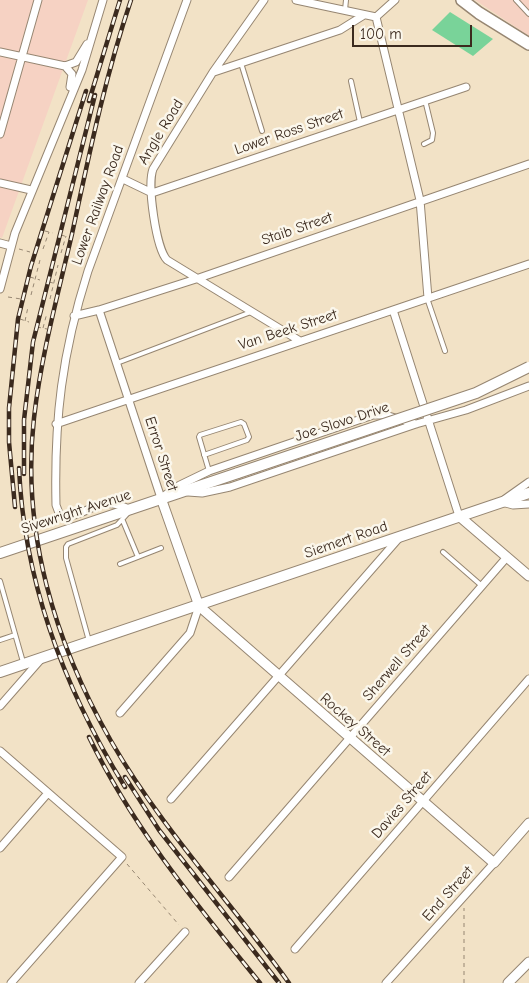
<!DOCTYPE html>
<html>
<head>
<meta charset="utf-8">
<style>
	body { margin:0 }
	#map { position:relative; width:529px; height:983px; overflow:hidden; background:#f2e2c6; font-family:"Comic Neue",sans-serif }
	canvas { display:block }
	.scale { position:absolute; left:352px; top:25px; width:120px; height:22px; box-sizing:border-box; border:2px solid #3b2a1e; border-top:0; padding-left:6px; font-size:15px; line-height:18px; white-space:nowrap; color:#3b2a1e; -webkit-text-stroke:4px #fbf7ec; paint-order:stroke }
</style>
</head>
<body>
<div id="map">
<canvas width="529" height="983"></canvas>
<div class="scale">100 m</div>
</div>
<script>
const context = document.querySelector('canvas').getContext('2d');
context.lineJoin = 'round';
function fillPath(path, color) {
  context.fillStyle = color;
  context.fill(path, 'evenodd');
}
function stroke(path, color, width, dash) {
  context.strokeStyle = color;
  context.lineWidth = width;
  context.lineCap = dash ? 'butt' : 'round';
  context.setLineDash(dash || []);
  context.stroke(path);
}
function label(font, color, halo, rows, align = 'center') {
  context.font = font + ' "Comic Neue",sans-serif';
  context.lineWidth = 5;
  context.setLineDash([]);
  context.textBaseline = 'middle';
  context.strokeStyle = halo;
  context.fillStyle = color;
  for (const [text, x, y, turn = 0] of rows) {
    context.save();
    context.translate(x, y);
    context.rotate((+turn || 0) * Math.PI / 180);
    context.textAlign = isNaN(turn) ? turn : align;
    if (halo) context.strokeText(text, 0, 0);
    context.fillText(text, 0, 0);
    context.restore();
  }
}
const built = new Path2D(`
	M0,0H88L2,238L0,237Z
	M475,0H529V36Z`);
const green = new Path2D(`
	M450,12L493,39L473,56L432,30Z`);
const path = new Path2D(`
	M45,231L53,233
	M61,235L68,237
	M19,249L30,252
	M43,249L49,232
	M61,253L66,236
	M30,277L40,280
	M49,282L57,284
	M31,295L40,260
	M8,297L21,299
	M50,299L58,265
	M20,319L29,322
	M25,321L28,307
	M37,327L47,329
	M43,328L47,313
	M127,864L179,925
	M464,983V908`);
const service = new Path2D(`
	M516,0L529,14
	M345,10L346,0
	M241,63L262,131
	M351,81L360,122
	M424,144L432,140L433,133L425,100
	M427,298L445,351
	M117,363L251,312
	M204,455L247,440L249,437L244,424L241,422L200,435L199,437L209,471
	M123,521L138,557
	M443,552L482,586
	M120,564L161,548
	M0,581L23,662
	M0,640L15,635
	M89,641L66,558V547L68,544L117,525L128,513`);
const minor = new Path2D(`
	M264,0L213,72L153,169C147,185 156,248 167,260L300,341
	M296,0L376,17
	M376,17L420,200L428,298
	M376,17L395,0
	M0,52L65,66L76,62L87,44
	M65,66L72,74L70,87
	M214,72L340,30L364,15
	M0,134L38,0
	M123,179L152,193L466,87
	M0,183L31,190
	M0,243L11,246
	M0,289L15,233L82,70L103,0
	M99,310L161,498L180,485L209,471L373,415H385L416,424
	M393,310L459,516
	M74,316L99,310L196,279L529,164
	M56,424L529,264
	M188,492L202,493L230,487L416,424L466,410L529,386
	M505,499L529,482
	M502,502L513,505L529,504
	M131,510C97,493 94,514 64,517L59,513L56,505C54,419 62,353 88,271L187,0
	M0,706L42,658
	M120,713L190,633L199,606
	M0,751L122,857L11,983
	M171,799L399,538
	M0,848L48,793
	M229,877L507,557
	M295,949L529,679
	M139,983L185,932
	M386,983L494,863`);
const tertiary = new Path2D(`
	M161,498L199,606L494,863L529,823
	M459,516L529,576
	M508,983L529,962`);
const secondary = new Path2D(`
	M0,553L238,473
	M0,672L529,493`);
const primary = new Path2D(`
	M462,0L479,13L529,44`);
const rail = new Path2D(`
	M131,0C105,77 89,155 72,234C58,294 41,356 34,418C21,532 55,643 111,741C161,828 231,902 289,983
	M89,101L120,0
	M19,468C24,582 65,690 125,787
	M24,474V420L33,342L95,95
	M15,507L9,442V408L18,319L31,266L86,91
	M89,737C133,828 197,905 260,983
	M125,777L159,830L279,983`);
const secondaryBridge = new Path2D(`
	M238,473L476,393L529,367`);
const streetNames = [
	["Angle Road",161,132,-59],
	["Lower Ross Street",289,132,-19],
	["Lower Railway Road",98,205,-70],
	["Staib Street",297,229,-19],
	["Van Beek Street",288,330,-18],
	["Joe Slovo Drive",342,422,-18],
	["Error Street",161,454,72],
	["Sivewright Avenue",76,512,-18],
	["Siemert Road",346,540,-19],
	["Sherwell Street",397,663,-49],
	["Rockey Street",355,725,41],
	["Davies Street",402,805,-49],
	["End Street",448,894,-48]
];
fillPath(built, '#f6d2c3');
fillPath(green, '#79d399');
stroke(service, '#968672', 6);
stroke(minor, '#968672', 9);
stroke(tertiary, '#968672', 11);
stroke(secondary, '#968672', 12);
stroke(primary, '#968672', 14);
stroke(path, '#968672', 1, [4, 4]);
stroke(service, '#fff', 4);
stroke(minor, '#fff', 7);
stroke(tertiary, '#fff', 9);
stroke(secondary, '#fff', 10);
stroke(primary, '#fff', 11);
stroke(rail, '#3b2a1e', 4.5);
stroke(rail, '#fbf7ec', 2.5, [8]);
stroke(secondaryBridge, '#968672', 12, []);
stroke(secondaryBridge, '#fff', 10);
label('15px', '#3b2a1e', '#fbf7ec', streetNames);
</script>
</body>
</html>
